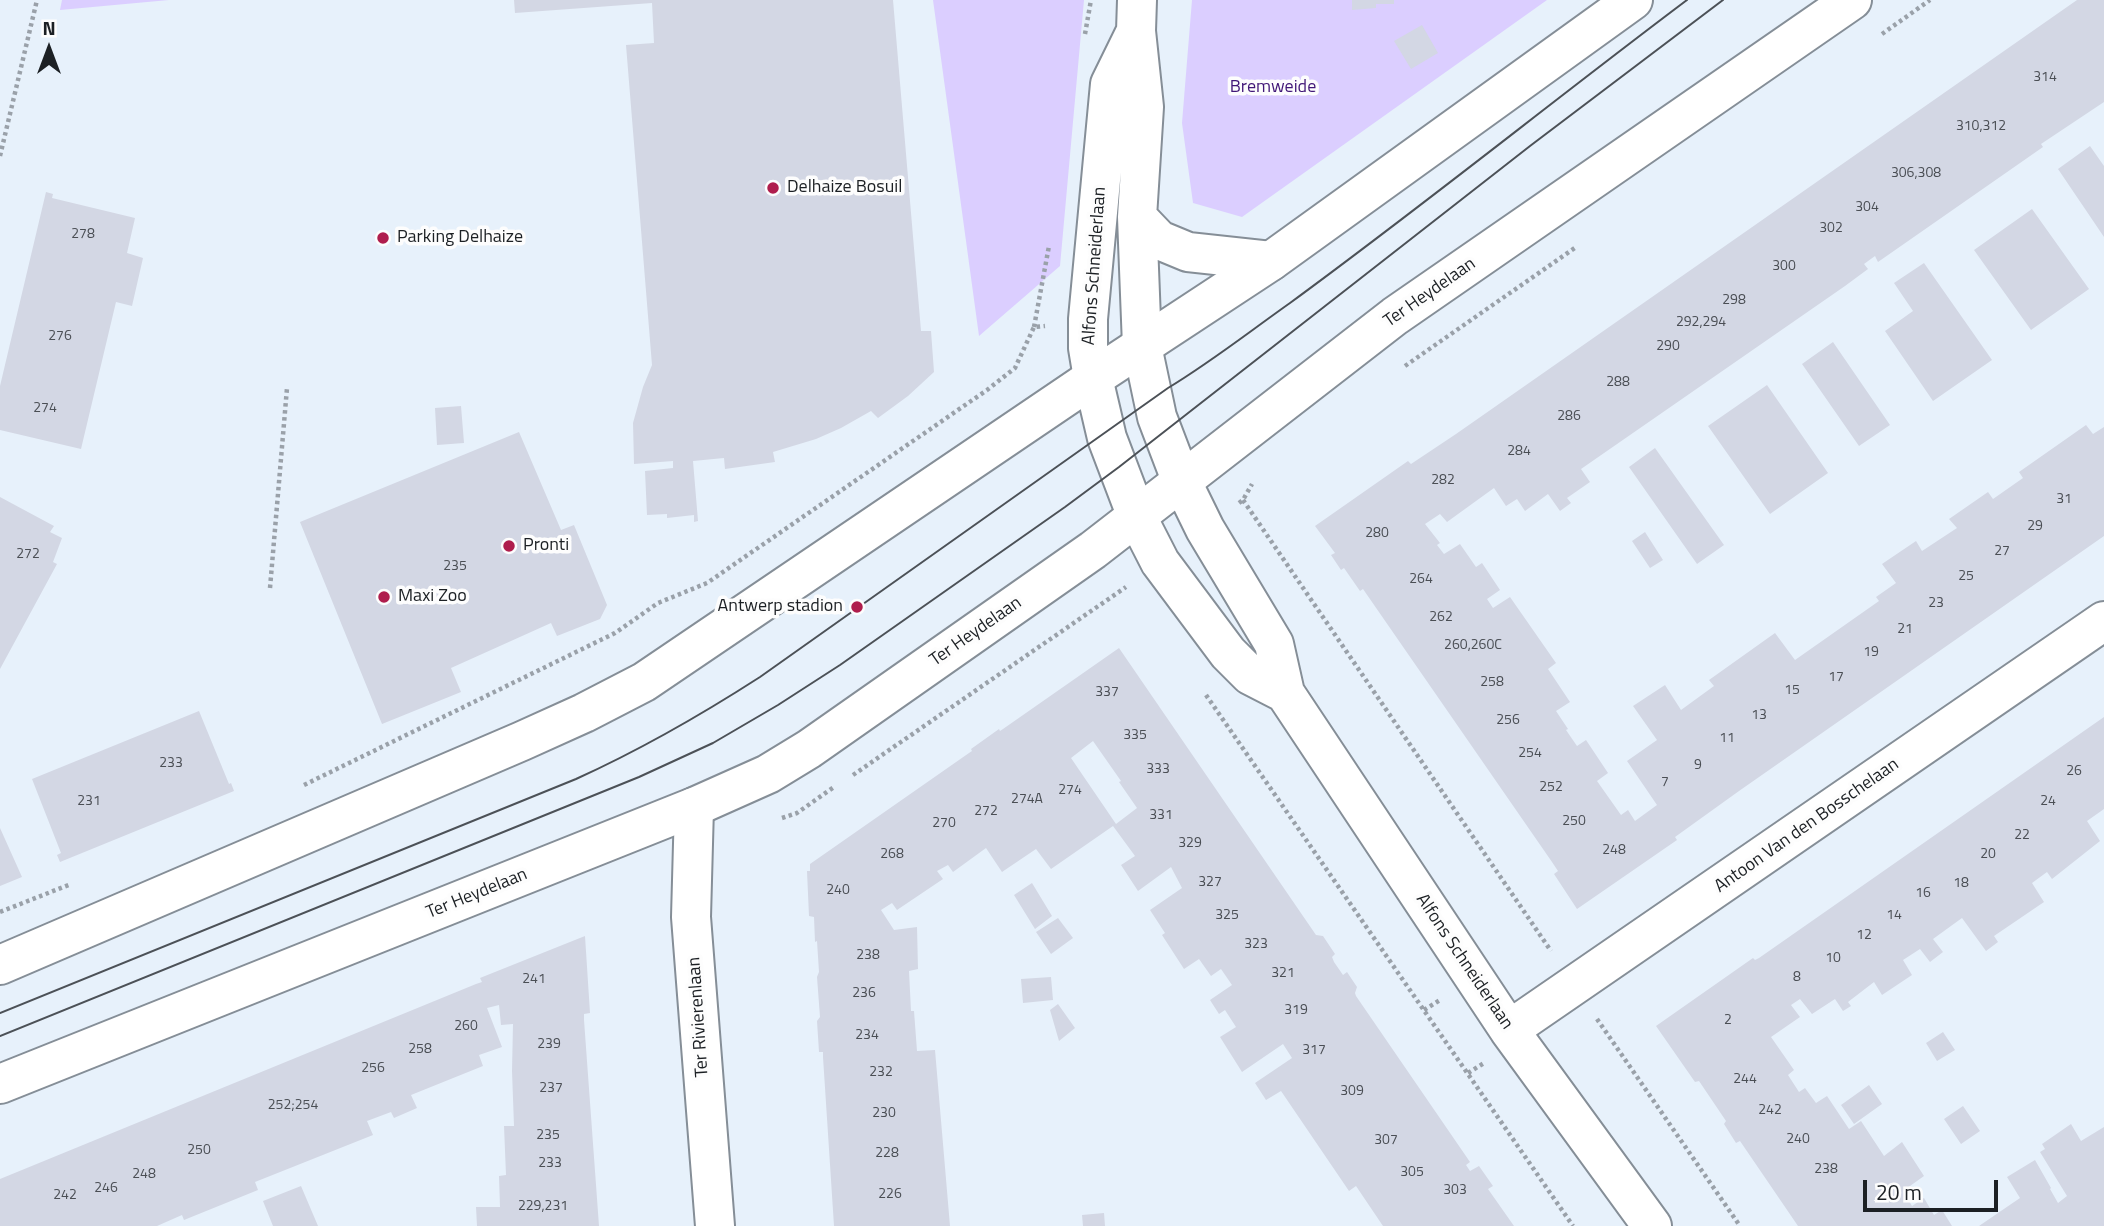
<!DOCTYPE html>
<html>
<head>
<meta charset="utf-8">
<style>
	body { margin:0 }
	#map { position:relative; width:2104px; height:1226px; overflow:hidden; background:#e7f1fb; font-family:"Titillium Web",sans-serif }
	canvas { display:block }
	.north { position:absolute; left:14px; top:14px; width:70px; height:70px; -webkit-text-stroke:5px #fdfdfd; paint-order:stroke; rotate:0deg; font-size:19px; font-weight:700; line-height:28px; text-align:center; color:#1c2024 }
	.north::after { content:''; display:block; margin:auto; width:24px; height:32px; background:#1c2024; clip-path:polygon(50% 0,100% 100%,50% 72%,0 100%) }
	.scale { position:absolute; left:1863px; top:1180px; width:135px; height:32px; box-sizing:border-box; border:4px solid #1c2024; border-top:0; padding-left:9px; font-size:21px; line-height:24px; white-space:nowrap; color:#1c2024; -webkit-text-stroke:5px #fdfdfd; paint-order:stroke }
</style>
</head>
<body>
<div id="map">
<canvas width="2104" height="1226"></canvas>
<div class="north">N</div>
<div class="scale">20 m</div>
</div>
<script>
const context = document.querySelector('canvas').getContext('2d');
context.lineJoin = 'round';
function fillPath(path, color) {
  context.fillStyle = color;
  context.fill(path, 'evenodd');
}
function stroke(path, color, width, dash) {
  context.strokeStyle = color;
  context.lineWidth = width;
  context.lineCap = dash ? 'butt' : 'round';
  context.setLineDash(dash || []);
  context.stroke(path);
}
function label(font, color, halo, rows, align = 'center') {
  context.font = font + ' "Titillium Web",sans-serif';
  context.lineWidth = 7;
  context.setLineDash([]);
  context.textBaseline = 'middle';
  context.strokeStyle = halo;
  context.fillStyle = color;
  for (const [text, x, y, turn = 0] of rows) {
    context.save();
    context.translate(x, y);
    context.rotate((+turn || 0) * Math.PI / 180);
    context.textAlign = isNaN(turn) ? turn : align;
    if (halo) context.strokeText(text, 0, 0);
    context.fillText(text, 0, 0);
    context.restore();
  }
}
const green = new Path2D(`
	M62,0H169L60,10Z
	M933,0H1084L1060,266L979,336Z
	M1192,0H1547L1242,217L1193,203L1182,123Z`);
const building = new Path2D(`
	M514,0H893L921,331H931L934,372L908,396L878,418L871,411L841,428L816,439L773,452L775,462L725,469L724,458L693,461L698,521L694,522V515L667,518V514L647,515L645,471L673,468V461L634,464L633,423L643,387L652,365L626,45L654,43L652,3L515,13Z
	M1352,0H1394V4H1376V8L1352,10Z
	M2077,0H2104V102L2041,144L2043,147L1878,262L1875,256L1864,264L1868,269L1845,286L1581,469L1590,482L1567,498L1571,503L1560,511L1548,494L1525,511L1517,499L1506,506L1494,488L1447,522L1440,514L1425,524L1440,543L1437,545L1444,554L1460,544L1476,567L1482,563L1500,590L1487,599L1493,608L1510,597L1556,663L1548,669L1570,702L1556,711L1568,729L1566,730L1577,746L1586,740L1608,773L1597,781L1621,815L1628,810L1635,821L1657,805L1627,761L1657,740L1633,706L1665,685L1681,710L1714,686L1709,680L1775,633L1795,660L1879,601L1876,597L1896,583L1882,564L1916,541L1922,551L1957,528L1949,519L1988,492L1993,499L2023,478L2019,472L2086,425L2093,434L2104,427V536L1739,791L1675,837L1677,840L1577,909L1554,874L1558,871L1552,862L1363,589L1360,591L1344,568L1341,570L1331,555L1335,553L1315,526L1408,461L1411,464L1456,434Z
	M1422,25L1438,53L1411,69L1394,41Z
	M2090,146L2104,166V237L2058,169Z
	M46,192L53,194L52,198L135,218L127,253L143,258L132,306L116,302L81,449L0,430V386Z
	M2032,209L2089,289L2031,330L1974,250Z
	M1924,263L1992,360L1933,401L1885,331L1913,311L1894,283Z
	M1833,342L1890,425L1859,446L1802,364Z
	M1767,385L1828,473L1770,514L1708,426Z
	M461,406L464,443L437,445L435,408Z
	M519,432L561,530L574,525L607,605L600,619L557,636L551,623L451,668L461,692L382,724L300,522Z
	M1655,448L1724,545L1697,564L1629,467Z
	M0,497L54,526L50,532L62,538L53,562L57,564L0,669Z
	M1645,532L1663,560L1650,568L1632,541Z
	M1119,648L1316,935L1323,936L1335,954L1332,957L1334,962L1343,975L1347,972L1357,987L1355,993L1356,996L1470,1162L1466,1165L1470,1171L1479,1166L1493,1186L1488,1189L1514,1226H1383L1356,1186L1349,1191L1281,1091L1266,1100L1255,1083L1292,1058L1283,1044L1242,1072L1220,1037L1236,1027L1225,1010L1219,1014L1210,1000L1232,985L1221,969L1211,976L1199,959L1184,969L1162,935L1165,933L1150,910L1182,888L1171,867L1138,891L1121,865L1135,856L1113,826L1051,869L1036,849L1002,872L986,848L953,872L948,865L937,871L943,879L897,910L892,903L881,910L894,930L917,927L918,969L909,971L911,1011H914L917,1051L935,1050L950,1226H834L823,1057V1052H819L817,1021L820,1017L817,977L819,972L817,941L815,942L814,917L809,916L807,871H810V864L969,753L972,751L971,749L999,729L1000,731L1003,729ZM1093,741L1121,781L1119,782L1137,808L1116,824L1071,758Z
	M199,711L229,784L231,783L234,791L60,862L57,855L61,853L32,779Z
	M2104,717V809L2087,821L2100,841L2052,879L2047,872L2032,883L2044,902L1994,936L1998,942L1986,951L1962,918L1933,939L1943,952L1930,962L1920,949L1903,960L1912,975L1882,995L1874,982L1848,1002L1851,1006L1843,1011L1835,999L1812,1014L1800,999L1791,1005L1800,1017L1771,1037L1794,1070L1788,1075L1799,1092L1805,1088L1816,1103L1827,1096L1849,1129L1861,1121L1884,1156L1902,1142L1924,1176L1903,1191L1912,1206L1924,1198L1934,1215L1942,1210L1952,1226H1798L1740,1141L1736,1143L1724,1124L1726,1121L1724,1118L1699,1081L1695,1082L1656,1026L1753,958L1755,960L1759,958Z
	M0,828L22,877L0,886Z
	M1032,883L1052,916L1035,929L1014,895Z
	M1058,918L1073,938L1051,954L1036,932Z
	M585,936L590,1013L584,1014V1020L599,1226H477L476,1207H500L499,1176L506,1175L504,1126H514L512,1071L513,1024L501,1025L499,1005L487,1008L502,1047L479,1055L483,1066L411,1095L417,1108L394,1118L391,1112L367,1121L373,1135L255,1182L258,1190L184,1220L182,1215L157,1226H0V1179L476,984L482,982L480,978Z
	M1051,977L1053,1000L1023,1003L1021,979Z
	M1058,1004L1075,1028L1059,1041L1050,1010Z
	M1943,1032L1955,1050L1937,1061L1926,1043Z
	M1869,1085L1882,1104L1854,1124L1841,1105Z
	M1963,1106L1980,1131L1961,1144L1944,1119Z
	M2071,1124L2081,1141L2104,1127V1226H1979L2020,1198L2007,1177L2035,1160L2051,1188L2050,1189L2058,1203L2067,1196L2040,1152L2045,1149L2042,1144Z
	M301,1186L318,1226H273L263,1201Z
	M1104,1213L1105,1226H1083L1082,1215Z`);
const path = new Path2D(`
	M1085,34L1091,0
	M1882,34L1930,0
	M0,156L37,0
	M1034,327L1049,246
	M1405,366L1576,247
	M1243,500L1551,951
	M1239,503L1243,500L1252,484
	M270,588L287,388
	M1206,695L1573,1226
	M853,775L1126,587
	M304,785L615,633L658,603L707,583L987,390L1015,368L1034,327L1045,326
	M782,818L797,813L834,787
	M0,912L71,884
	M1424,1010L1440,1000
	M1597,1019L1740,1226
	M1468,1073L1484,1063`);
const minor = new Path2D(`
	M1137,0L1136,31L1144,107L1137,217L1142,346L1157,417L1181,480L1205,529L1274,644L1285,693L1509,1030L1652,1226
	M1136,31L1110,84L1088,319V348L1093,378L1107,438L1137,517L1160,562L1228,653L1250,675L1285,693
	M1137,217L1159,240L1188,252L1271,261
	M694,807L691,917L715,1226
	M1509,1030L2104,621`);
const tertiary = new Path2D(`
	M0,965L522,741L584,713L644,682L1093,378L1271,261L1633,0
	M0,1084L694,807L768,774L809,749L1093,550L1395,316L1852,0`);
const tram = new Path2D(`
	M0,1013L576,779C640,750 701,715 760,677L1168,388C1211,362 1249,332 1290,303C1424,205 1554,100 1687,0
	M0,1036L639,777L713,743L778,705L840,665L1065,507L1119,467L1530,146L1723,0`);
const markers = [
	[773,188,7,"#af1d4d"],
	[383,238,7,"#af1d4d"],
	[509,546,7,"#af1d4d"],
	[384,597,7,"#af1d4d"],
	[857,607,7,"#af1d4d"]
];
const numberNames = [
	["314",2045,78],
	["310,312",1981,127],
	["306,308",1916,174],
	["304",1867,208],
	["302",1831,229],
	["278",83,235],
	["300",1784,267],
	["298",1734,301],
	["292,294",1701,323],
	["276",60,337],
	["290",1668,347],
	["288",1618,383],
	["274",45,409],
	["286",1569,417],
	["284",1519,452],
	["282",1443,481],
	["31",2064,500],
	["29",2035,527],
	["280",1377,534],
	["27",2002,552],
	["272",28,555],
	["235",455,567],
	["25",1966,577],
	["264",1421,580],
	["23",1936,604],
	["262",1441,618],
	["21",1905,630],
	["260,260C",1473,646],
	["19",1871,653],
	["17",1836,678],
	["258",1492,683],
	["15",1792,691],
	["337",1107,693],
	["13",1759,716],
	["256",1508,721],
	["335",1135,736],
	["11",1727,739],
	["254",1530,754],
	["233",171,764],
	["9",1698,766],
	["333",1158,770],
	["26",2074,772],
	["7",1665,783],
	["252",1551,788],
	["274",1070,791],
	["274A",1027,800],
	["231",89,802],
	["24",2048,802],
	["272",986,812],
	["331",1161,816],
	["250",1574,822],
	["270",944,824],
	["22",2022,836],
	["329",1190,844],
	["248",1614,851],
	["268",892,855],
	["20",1988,855],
	["327",1210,883],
	["18",1961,884],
	["240",838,891],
	["16",1923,894],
	["325",1227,916],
	["14",1894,916],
	["12",1864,936],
	["323",1256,945],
	["238",868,956],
	["10",1833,959],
	["321",1283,974],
	["8",1797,978],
	["241",534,980],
	["236",864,994],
	["319",1296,1011],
	["2",1728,1021],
	["260",466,1027],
	["234",867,1036],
	["239",549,1045],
	["258",420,1050],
	["317",1314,1051],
	["256",373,1069],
	["232",881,1073],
	["244",1745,1080],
	["237",551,1089],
	["309",1352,1092],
	["252;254",293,1106],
	["242",1770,1111],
	["230",884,1114],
	["235",548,1136],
	["240",1798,1140],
	["307",1386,1141],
	["250",199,1151],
	["228",887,1154],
	["233",550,1164],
	["238",1826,1170],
	["305",1412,1173],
	["248",144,1175],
	["246",106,1189],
	["303",1455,1191],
	["226",890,1195],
	["242",65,1196],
	["229,231",543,1207]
];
const parkNames = [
	["Bremweide",1273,88]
];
const poiNames = [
	["Delhaize Bosuil",787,188],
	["Parking Delhaize",397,238],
	["Pronti",523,546],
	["Maxi Zoo",398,597],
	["Antwerp stadion",843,607,"right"]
];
const streetNames = [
	["Alfons Schneiderlaan",1095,266,-86],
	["Ter Heydelaan",1430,293,-35],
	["Ter Heydelaan",976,632,-35],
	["Antoon Van den Bosschelaan",1807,826,-35],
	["Ter Heydelaan",477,894,-22],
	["Alfons Schneiderlaan",1464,962,56],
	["Ter Rivierenlaan",699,1017,-94]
];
fillPath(green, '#dbceff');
fillPath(building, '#d3d7e4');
stroke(minor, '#858e97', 42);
stroke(tertiary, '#858e97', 42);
stroke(path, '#9aa1a9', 4.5, [3.5, 3.5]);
stroke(minor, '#fff', 38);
stroke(tertiary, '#fff', 38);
stroke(tram, '#4c5157', 2);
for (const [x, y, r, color] of markers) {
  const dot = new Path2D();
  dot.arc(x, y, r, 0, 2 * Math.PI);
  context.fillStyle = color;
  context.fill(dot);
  stroke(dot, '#fdfdfd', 2.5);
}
label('14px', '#4a4e54', null, numberNames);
label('18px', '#411777', '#fdfdfd', parkNames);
label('18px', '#1c2024', '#fdfdfd', poiNames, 'left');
label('18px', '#1c2024', '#fdfdfd', streetNames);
</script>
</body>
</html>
